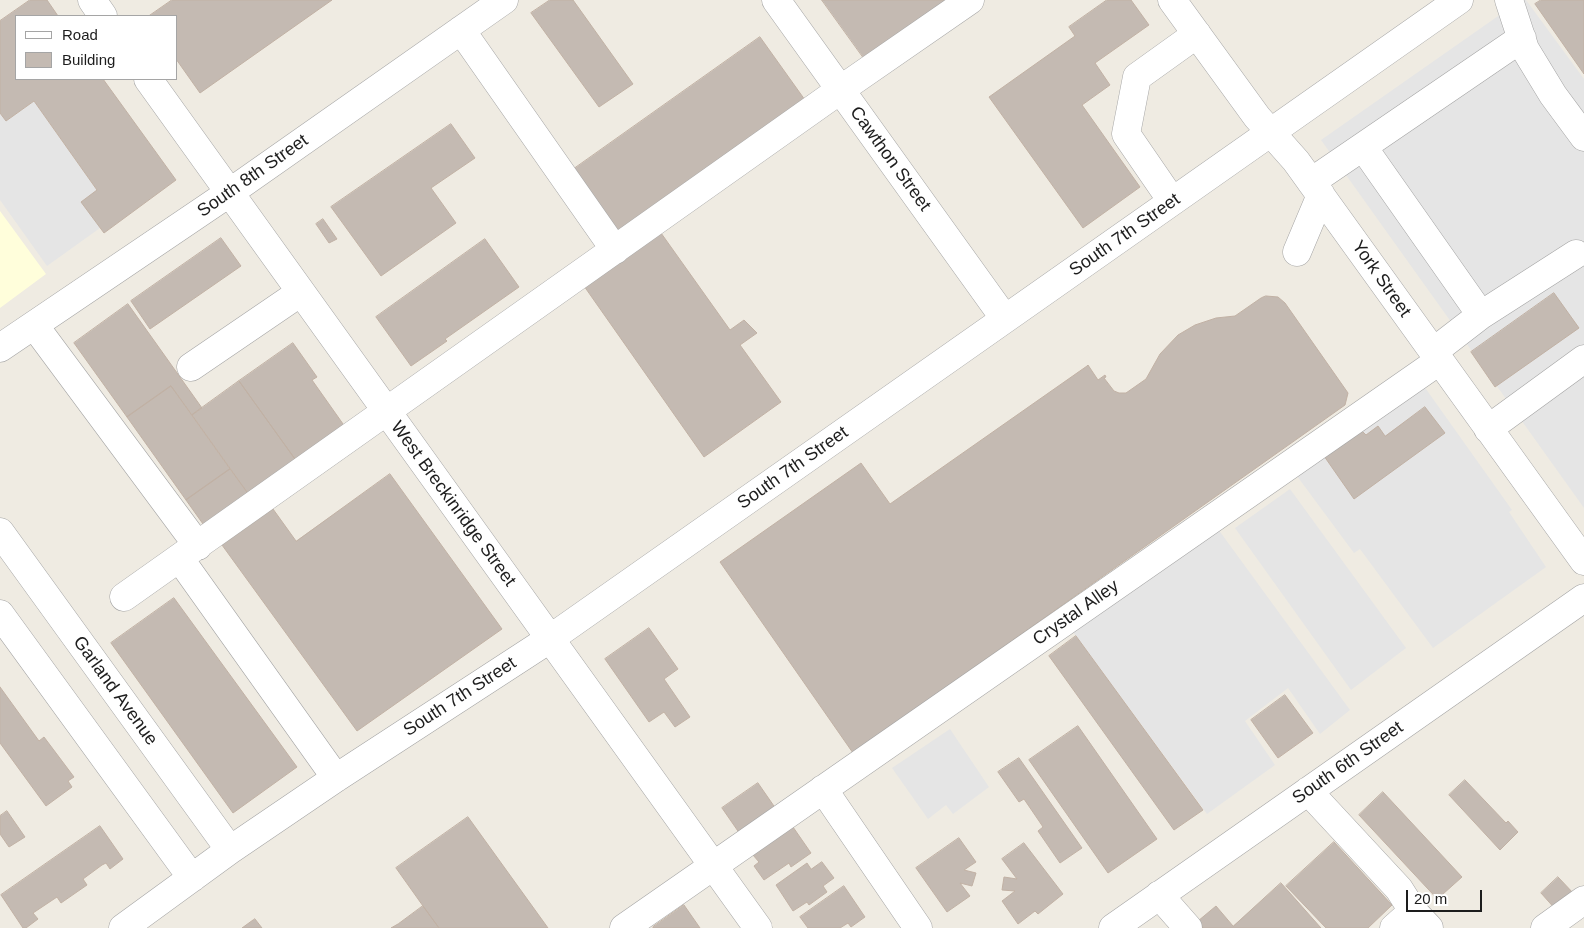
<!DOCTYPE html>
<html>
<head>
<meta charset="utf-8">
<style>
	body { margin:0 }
	#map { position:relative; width:1584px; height:928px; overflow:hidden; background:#efebe2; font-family:Helvetica,sans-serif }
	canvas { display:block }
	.legend { position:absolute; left:15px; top:15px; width:162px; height:65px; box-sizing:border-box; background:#fff; border:1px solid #a5a5a5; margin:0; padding:6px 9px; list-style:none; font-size:15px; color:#1d1d1d }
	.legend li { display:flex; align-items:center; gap:10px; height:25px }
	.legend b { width:25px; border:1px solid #a5a5a5 }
	.scale { position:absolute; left:1406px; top:890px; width:76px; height:22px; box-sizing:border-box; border:2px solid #1d1d1d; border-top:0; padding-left:6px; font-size:15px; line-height:18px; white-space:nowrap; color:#1d1d1d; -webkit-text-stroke:4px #fff; paint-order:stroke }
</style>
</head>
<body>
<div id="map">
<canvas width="1584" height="928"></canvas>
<ul class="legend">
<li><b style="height:6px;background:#fff"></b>Road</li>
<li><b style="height:14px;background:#c4bab2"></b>Building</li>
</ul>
<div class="scale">20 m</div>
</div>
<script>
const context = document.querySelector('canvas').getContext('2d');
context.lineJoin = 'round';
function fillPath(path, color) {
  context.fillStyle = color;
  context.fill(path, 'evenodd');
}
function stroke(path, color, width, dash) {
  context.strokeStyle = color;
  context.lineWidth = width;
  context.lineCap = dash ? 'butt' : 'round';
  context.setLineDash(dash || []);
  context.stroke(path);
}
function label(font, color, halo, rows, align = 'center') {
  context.font = font + ' Helvetica,sans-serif';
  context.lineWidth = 4;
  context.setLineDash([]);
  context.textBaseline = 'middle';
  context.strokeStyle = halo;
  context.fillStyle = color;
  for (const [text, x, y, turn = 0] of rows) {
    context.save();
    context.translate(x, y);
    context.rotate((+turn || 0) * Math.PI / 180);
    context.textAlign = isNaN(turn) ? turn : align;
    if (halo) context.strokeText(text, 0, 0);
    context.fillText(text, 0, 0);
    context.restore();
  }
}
const education = new Path2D(`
	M0,211L46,274L0,308Z`);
const parking = new Path2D(`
	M1521,0H1526L1584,79V508L1321,140Z
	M34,101L97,190L100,228L47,266L0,200V113L6,121Z
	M1421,382L1512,510L1509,512L1546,567L1433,648L1360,549L1354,553L1291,468Z
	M1290,489L1406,648L1351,690L1235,528Z
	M1218,529L1350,710L1320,734L1288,688L1245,721L1275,765L1207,814L1068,625Z
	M950,729L989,787L953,814L946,805L928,819L892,768Z`);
const building = new Path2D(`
	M30,0H47L58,16H16V79H103L176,180L104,233L81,202L97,190L34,101L6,121L0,113V21Z
	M172,0H332L200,93L176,59V16H149Z
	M550,0H573L633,84L599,107L531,13Z
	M822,0H953L866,61Z
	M1107,0H1131L1149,25L1095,63L1110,85L1082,105L1140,187L1083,228L989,97L1075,36L1069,27Z
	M1541,0H1584V74L1535,4Z
	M760,37L810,107L621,241L571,171Z
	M451,124L475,158L431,188L456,223L381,276L331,207Z
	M323,219L337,239L329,243L316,224Z
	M661,233L730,330L744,320L757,333L740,345L781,402L704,457L584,286Z
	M221,238L241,266L150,329L131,301Z
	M485,239L519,287L445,339L447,341L411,366L376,317Z
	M1554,293L1579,328L1495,387L1471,352Z
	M1266,296L1278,297L1285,303L1348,393L1345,405L853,753L720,562L861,463L890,504L1087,366L1088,365L1098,380L1105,375L1106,377L1104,378L1114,391L1119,393H1126L1146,379L1160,354L1178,335L1195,325L1216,318L1235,316L1261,298Z
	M128,304L202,408L192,415L171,386L127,417L74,343Z
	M293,343L317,377L312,380L348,431L300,466L239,381Z
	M239,381L300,466L252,499L192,415Z
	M171,386L230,469L186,500L127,417Z
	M1425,407L1445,433L1354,499L1324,456L1361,430L1366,435L1378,426L1385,436Z
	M230,469L252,499L208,531L186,500Z
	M390,474L502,629L357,731L222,545L273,509L296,541Z
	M174,598L297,767L233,813L111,643Z
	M649,628L678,669L664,679L690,717L675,727L664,712L649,722L605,659Z
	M1076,636L1203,810L1174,830L1049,656Z
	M0,687L39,741L44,737L74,777L68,781L72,787L46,806L0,743Z
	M1285,695L1313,733L1278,758L1251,720Z
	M1078,726L1157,839L1108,873L1029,760Z
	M1019,758L1082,848L1060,863L1038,831L1043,827L1039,821L1024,799L1019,802L998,772Z
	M1465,780L1506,823L1508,821L1518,832L1500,850L1449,795Z
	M758,783L776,809L740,834L722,808Z
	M1383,792L1462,877L1443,894L1447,899L1442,904L1359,815Z
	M7,811L25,837L9,847L0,834V816Z
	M468,817L548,928H439L423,906L396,868Z
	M100,826L123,859L110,869L106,863L102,865L83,879L87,885L61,903L57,897L33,913L38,919L26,928H23L1,895Z
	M793,827L811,853L791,867L789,863L764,880L754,866L759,862L753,855Z
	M959,838L976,862L964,870L976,873L972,886L960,883L970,896L947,912L916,868Z
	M1334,842L1392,905L1368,928H1326L1286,886Z
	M1024,843L1063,894L1038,914L1035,911L1018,924L1002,901L1015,891L1002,890L1004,877L1017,879L1002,859Z
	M822,862L834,878L823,886L827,892L809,905L807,902L793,911L776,885L807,863L811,869Z
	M1558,877L1575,895L1557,911L1541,893Z
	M1281,883L1321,928H1203L1198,921L1216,906L1233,926Z
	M844,886L865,917L851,927L848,923L840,928H808L800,917Z
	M684,905L700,928H653V927Z
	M423,906L439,928H391L398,924Z
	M255,919L262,928H242L253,920Z`);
const minor = new Path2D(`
	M92,0L103,16
	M776,0L1005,319
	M1172,0L1257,117L1296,161L1584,561
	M1509,0L1525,49L1553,95L1584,137
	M461,30L615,250
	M148,79L758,928
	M1363,147L1481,315L1433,352
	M1311,182L1522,38
	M1172,201L1126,134L1137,77L1197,34
	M1297,252L1321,195
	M1481,315L1576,254
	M34,325L198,546
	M0,348L229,193L504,0
	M191,367L301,292
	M1488,429L1584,359
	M0,532L230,850
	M180,559L336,778
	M124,597L840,90L970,0
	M0,614L192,878
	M823,789L918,928
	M1308,791L1399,889L1413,911L1429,928
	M1159,895L1188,928
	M123,928L230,850L336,778L551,638L1459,0
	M624,928L1439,361
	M1113,928L1584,598
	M1394,928L1413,911
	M1545,928L1584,900`);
const streetNames = [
	["Cawthon Street",890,159,54],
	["South 8th Street",253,176,-35],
	["South 7th Street",1125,235,-35],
	["York Street",1381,279,55],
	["South 7th Street",793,468,-35],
	["West Breckinridge Street",453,504,54],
	["Crystal Alley",1076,613,-35],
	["Garland Avenue",115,691,54],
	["South 7th Street",460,697,-33],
	["South 6th Street",1348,763,-35]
];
fillPath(education, '#fffedb');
fillPath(parking, '#e5e5e5');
fillPath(building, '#c4bab2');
stroke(building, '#c1b1a4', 1);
stroke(minor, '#a4a4a4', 29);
stroke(minor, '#fff', 28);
label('18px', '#1d1d1d', '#fff', streetNames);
</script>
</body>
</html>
